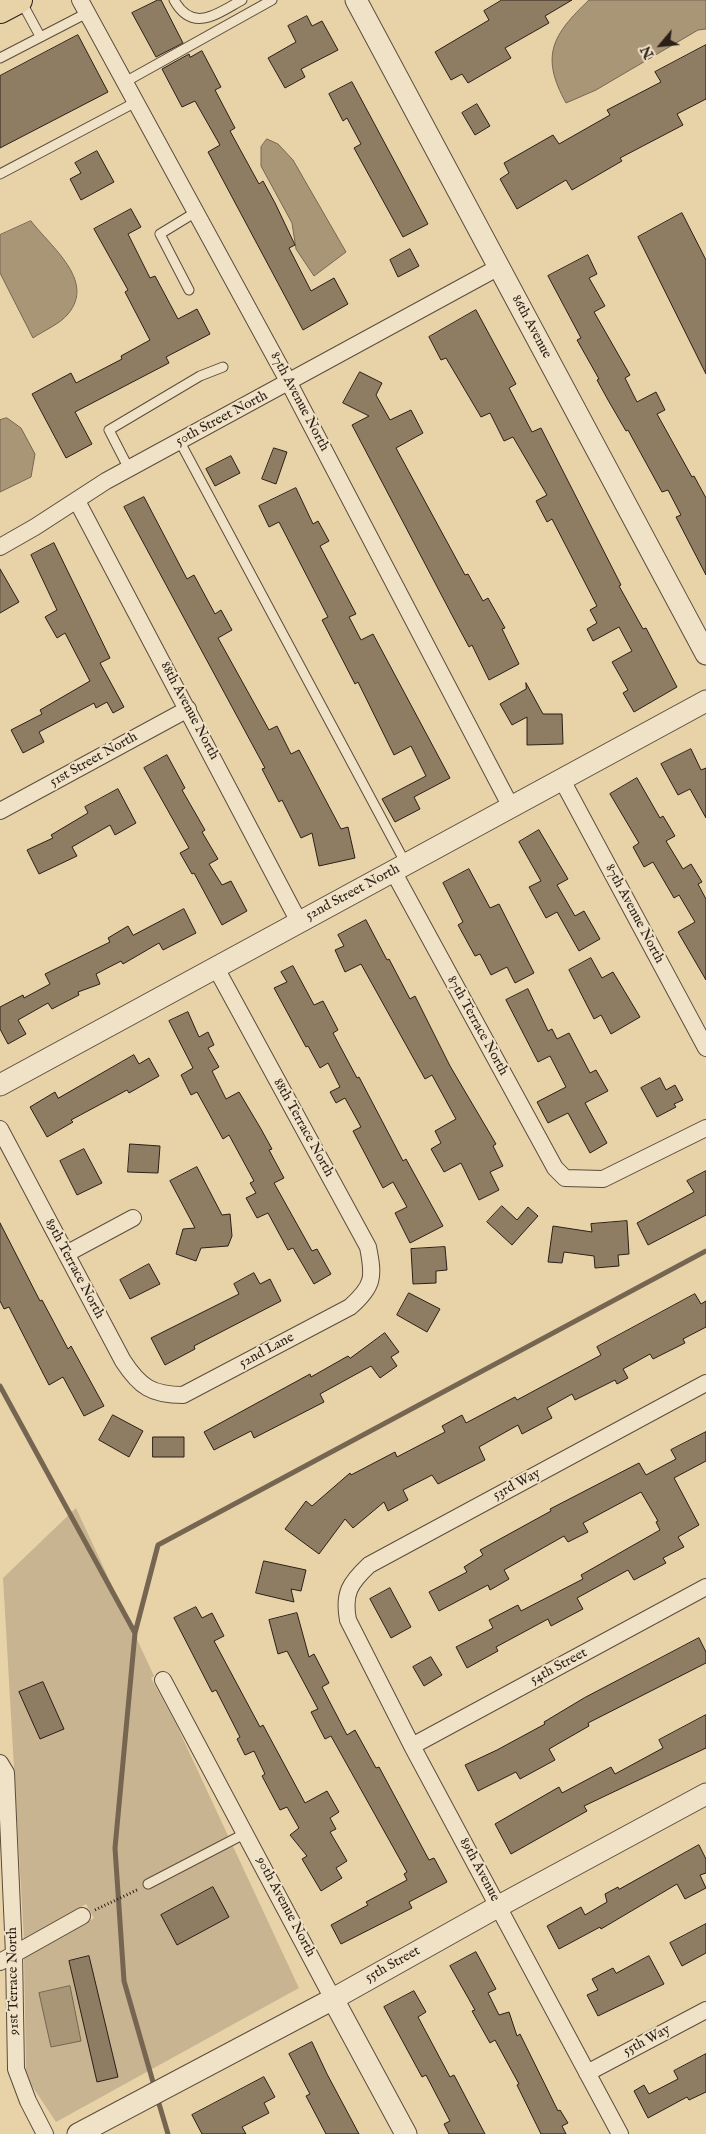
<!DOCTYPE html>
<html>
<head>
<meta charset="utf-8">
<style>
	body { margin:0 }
	#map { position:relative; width:706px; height:2134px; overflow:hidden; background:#e8d3a9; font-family:"IM FELL English",serif }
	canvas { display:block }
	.north { position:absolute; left:636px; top:20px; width:50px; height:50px; -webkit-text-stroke:4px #f0e2c7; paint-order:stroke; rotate:242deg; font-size:14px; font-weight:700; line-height:20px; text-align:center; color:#2c1f17 }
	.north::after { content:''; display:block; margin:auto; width:18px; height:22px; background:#2c1f17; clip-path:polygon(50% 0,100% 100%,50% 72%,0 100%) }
</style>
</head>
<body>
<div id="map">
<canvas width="706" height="2134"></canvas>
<div class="north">N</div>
</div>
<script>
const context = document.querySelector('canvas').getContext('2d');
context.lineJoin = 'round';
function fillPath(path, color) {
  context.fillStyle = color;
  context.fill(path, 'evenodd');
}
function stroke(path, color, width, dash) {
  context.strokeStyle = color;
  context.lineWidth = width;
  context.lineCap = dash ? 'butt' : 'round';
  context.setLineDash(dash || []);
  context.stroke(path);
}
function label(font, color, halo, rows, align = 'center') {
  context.font = font + ' "IM FELL English",serif';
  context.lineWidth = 4;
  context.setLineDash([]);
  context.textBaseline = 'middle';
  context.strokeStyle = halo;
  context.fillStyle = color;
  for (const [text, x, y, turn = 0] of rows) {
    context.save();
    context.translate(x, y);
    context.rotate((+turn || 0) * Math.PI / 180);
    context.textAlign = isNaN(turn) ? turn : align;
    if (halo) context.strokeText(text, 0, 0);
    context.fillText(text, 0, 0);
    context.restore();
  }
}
const green = new Path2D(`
	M76,1508L154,1676L151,1678L176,1724L299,1988L56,2122L32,2086L26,2070L24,1958L94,1918L86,1904L24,1940L3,1578Z`);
const water = new Path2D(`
	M589,0H706V29L698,30L596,90L566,103C540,56 552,35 589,0Z
	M267,139L278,144L293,160L346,252L314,276L296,249L292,223L261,166V147Z
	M31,221C51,247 96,281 68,314C60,324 43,331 33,338L0,273V235Z
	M7,418L21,428L35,454L31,477L0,492V420Z
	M70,1986L81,2041L51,2047L39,1993Z`);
const stream = new Path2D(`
	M0,1386L135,1633
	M155,2089L124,1981L115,1848L135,1633L158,1545L706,1251
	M157,2097L168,2134`);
const building = new Path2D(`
	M158,0H161L183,43L156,57L132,13Z
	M502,0H572L545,16L549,23L505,48L511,58L468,83L462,74L451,80L435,52L489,20L484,11Z
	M307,16L312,26L322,21L338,50L301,69L305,77L285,88L268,58L296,42L288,26Z
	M78,35L108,92L0,148V76Z
	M706,45V99L677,114L683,125L620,158L622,161L572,190L566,180L517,209L500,179L509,173L504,163L553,135L559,144L610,115L607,110L661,82L655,72Z
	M202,51L221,87L215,90L235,128L230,131L259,184L263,181L275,203L295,245L289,248L311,291L334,278L348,304L303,330L208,152L220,145L195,101L182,107L162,69L189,54L190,57Z
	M352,82L428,224L403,237L354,148L361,144L347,118L343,121L329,94Z
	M477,104L490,126L475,135L462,113Z
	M97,151L114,182L81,200L70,179L81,173L75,163Z
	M131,209L141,227L128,234L150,278L155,276L178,319L197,309L210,334L166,357L169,363L75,412L92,444L66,458L32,394L71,373L76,383L122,359L121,356L150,340L125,292L128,290L94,229Z
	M682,213L706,260V374L638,237Z
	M410,249L419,266L398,277L390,260Z
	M588,255L597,274L589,278L605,306L594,312L630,375L625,378L637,402L656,392L665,410L657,414L692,477L694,476L706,498V575L676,517L681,515L668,490L662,492L628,430L626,431L608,400L597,380L599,379L577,340L581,338L548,276Z
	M476,310L516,384L509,388L532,432L541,428L621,585L619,586L643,629L646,628L677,687L634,712L623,693L628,690L612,662L632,651L619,627L593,641L587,629L597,623L590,610L597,606L552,519L547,522L536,501L547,495L513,437L504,441L490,413L481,417L446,358L441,360L429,337Z
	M360,372L382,383L376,395L390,420L411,410L423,433L396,448L465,575L468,574L483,601L488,598L505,628L502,629L519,664L489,680L472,645L469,647L453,617L352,425L369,416L343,403Z
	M274,448L287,452L276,484L262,479Z
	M231,456L240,473L215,486L206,469Z
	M296,488L313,524L318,521L329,541L320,546L356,614L349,617L361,640L373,634L450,778L414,797L420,809L395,822L382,799L426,776L411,746L394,755L358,682L355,684L322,620L328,617L279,522L269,527L259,506Z
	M144,497L187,579L194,575L215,614L221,610L232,630L218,638L269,730L277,726L291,754L299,750L341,829L348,827L355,858L319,866L312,833L301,838L282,800L279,802L262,769L265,768L124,507Z
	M54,543L110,658L100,663L124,707L113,713L107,702L96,708L94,703L39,732L44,742L23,753L11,730L42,714L40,710L90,681L65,633L57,638L45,617L57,610L31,555Z
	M0,569L19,602L0,613Z
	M526,683L543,714H562L563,744L527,745V717L512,725L500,704L526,689Z
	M691,749L701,770L706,768V818L690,789L678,795L661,764Z
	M167,755L185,788L182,790L205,830L202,832L218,859L209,864L222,885L231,881L247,911L222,925L194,873L192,874L180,853L189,848L144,768Z
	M637,778L660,818L663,816L675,836L666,841L683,869L691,864L702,882L698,884L706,899V980L678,932L695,922L679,895L674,898L653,862L644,867L633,847L639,843L610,794Z
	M118,789L136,823L115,835L110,825L72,847L77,856L39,874L27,850L53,838L51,835L88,813L85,807Z
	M539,830L568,879L557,885L575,916L584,911L600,939L579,951L557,912L546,918L529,887L541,881L519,842Z
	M469,869L490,908L499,904L534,973L515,983L507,967L491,975L480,954L475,956L458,925L463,922L443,883Z
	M184,909L196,933L163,950L159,943L123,964L121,961L96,974L100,984L78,992L79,995L52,1009L48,1003L18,1020L26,1034L8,1044L0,1029V1007L23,995L24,998L50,984L45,974L110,942L108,938L128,926L133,935Z
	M366,920L387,960L389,959L410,999L415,996L450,1066L496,1144L493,1146L503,1166L490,1172L499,1190L479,1200L461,1163L444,1172L431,1149L441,1143L435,1131L456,1119L432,1075L425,1079L361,964L345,972L335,950L344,946L338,935Z
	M591,958L602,978L613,972L640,1017L611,1034L601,1015L594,1019L569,970Z
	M293,966L314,1005L323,1001L338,1030L333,1033L357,1078L359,1077L403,1161L406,1159L443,1226L410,1243L395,1213L407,1207L393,1182L383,1188L353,1131L361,1127L345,1098L336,1103L330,1092L340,1087L328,1063L320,1068L308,1046L306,1047L274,988L287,982L281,972Z
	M528,989L548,1031L552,1029L557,1039L569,1033L590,1073L596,1070L608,1091L585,1103L607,1143L590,1153L568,1113L548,1123L537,1102L566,1087L550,1056L538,1062L506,1000Z
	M188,1012L199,1037L208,1032L214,1045L208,1048L219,1067L212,1071L226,1099L239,1092L261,1129L272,1149L269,1150L284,1178L274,1183L312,1251L317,1249L331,1274L314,1284L293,1248L288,1250L268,1213L257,1218L246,1198L256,1193L250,1183L254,1181L229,1135L223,1139L197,1092L191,1095L181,1075L193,1068L169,1021Z
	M134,1055L139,1064L149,1058L159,1076L129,1093L127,1090L71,1120L73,1122L47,1137L30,1107L55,1092L58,1098Z
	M660,1078L666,1090L675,1085L683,1100L674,1104L676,1107L657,1117L641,1088Z
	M130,1144L160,1146L158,1173L128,1172Z
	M84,1149L102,1183L77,1195L60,1161Z
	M197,1167L222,1215L230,1214L232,1236L228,1246L201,1248L196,1261L176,1254L183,1229L195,1228L170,1181Z
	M706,1171V1215L648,1245L637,1223L694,1192L687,1181Z
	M502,1206L517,1220L528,1207L538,1216L512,1245L487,1222Z
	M627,1221L629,1254L618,1255L619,1266L595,1268L594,1256L564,1252L562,1263L548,1262L553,1226L592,1232L591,1224Z
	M0,1223L40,1301L42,1300L68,1349L71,1346L104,1406L84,1416L63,1377L49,1385L9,1307L4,1309L0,1301Z
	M445,1247L447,1270L436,1271V1283L413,1284L411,1249Z
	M149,1264L160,1284L130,1299L120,1280Z
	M254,1273L260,1284L270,1279L281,1301L194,1346L195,1349L165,1365L151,1338L239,1294L234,1284Z
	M409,1293L440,1309L427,1332L397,1315Z
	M695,1294L701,1304L706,1301V1327L683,1339L685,1343L653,1359L650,1354L623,1369L628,1378L617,1384L615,1380L575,1400L572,1394L547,1408L552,1418L522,1434L518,1425L479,1447L485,1460L438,1484L432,1475L403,1490L408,1500L388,1511L384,1502L353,1528L345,1519L319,1554L285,1529L306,1501L312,1506L350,1473L351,1475L395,1452L397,1457L445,1432L442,1426L462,1415L466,1423L515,1397L517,1400L601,1355L597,1347Z
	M385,1333L399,1352L391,1357L397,1366L380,1378L371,1366L320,1394L324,1402L254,1438L251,1431L214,1450L204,1432L310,1374L311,1377L348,1356L350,1358Z
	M113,1415L143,1431L129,1457L99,1440Z
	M706,1432V1461L674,1478L699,1525L678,1537L684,1547L663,1558L666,1563L634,1580L628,1570L577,1598L583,1609L551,1626L548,1619L496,1647L498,1651L467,1668L456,1647L493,1628L489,1620L518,1605L521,1611L583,1579L581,1575L660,1530L656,1522L658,1521L641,1492L583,1523L588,1532L568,1542L564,1536L504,1570L509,1579L490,1590L488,1585L439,1611L429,1592L467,1572L464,1567L483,1555L480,1550L551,1511L550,1509L639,1463L646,1475L676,1459L671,1450Z
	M153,1437H184V1457H153Z
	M264,1561L306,1570L301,1591L291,1589L294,1602L256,1593Z
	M390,1588L411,1627L391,1638L370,1599Z
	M196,1607L202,1618L212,1613L224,1636L214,1641L260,1727L263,1725L305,1803L327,1791L339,1812L330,1818L336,1829L330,1832L347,1861L336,1868L342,1878L321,1891L302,1859L307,1856L290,1835L299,1828L287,1807L280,1810L262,1776L265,1774L254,1751L245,1755L237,1739L240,1737L216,1690L212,1692L174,1618Z
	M297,1613L309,1657L314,1654L329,1683L322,1687L347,1735L355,1730L376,1768L379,1767L429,1860L434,1858L447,1882L409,1902L412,1908L341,1944L331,1925L368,1905L366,1902L407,1880L404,1874L407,1872L331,1736L325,1739L311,1712L318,1709L287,1651L278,1654L269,1620Z
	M699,1638L706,1652V1663L588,1723L589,1726L549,1749L555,1760L520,1779L516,1772L478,1791L465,1765L497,1750L545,1724L544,1722L584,1698Z
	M431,1657L442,1675L424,1686L413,1667Z
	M43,1682L64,1729L40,1739L19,1692Z
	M706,1715V1748L584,1806L587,1811L511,1854L495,1824L559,1787L562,1793L611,1767L615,1774L663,1748L659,1740Z
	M699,1845L706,1859V1873L700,1875L706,1888L685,1899L677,1884L601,1929L600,1927L559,1949L547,1926L581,1907L585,1915L607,1902L605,1894L618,1887L619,1889Z
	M213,1887L229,1917L177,1945L161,1915Z
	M706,1924V1953L682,1966L670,1943Z
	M476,1952L496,1989L488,1993L499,2015L509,2012L517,2036L520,2034L558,2111L560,2110L568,2123L562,2126L566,2134H541L517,2085L519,2084L495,2040L490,2043L472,2011L475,2010L450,1966Z
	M89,1956L118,2077L97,2082L69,1961Z
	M649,1956L664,1984L598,2016L587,1995L598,1990L592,1979L613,1968L616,1973Z
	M414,1991L426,2012L418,2017L450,2077L454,2075L485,2134H449L444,2124L450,2121L426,2075L422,2077L384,2007Z
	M312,2042L327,2074L359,2134H326L306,2096L310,2094L289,2054Z
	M706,2054V2092L689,2100L687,2097L648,2118L634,2091L644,2085L649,2094L678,2079L674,2071Z
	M264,2077L275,2097L264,2103L269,2113L242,2127L246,2134H202L192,2115Z`);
const path = new Path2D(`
	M95,1910L139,1889`);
const service = new Path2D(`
	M174,0C193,34 218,13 242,0
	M21,1L40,36
	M0,58L87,13
	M125,82L272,0
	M0,174L136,102
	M189,290L160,234L196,212
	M180,442L406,864
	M129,469L109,430L200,376L223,367
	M148,1884L246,1833`);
const minor = new Path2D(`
	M80,0L289,383L511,807
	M77,501L299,922
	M0,547L35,527L106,481L499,267
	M562,780L706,1048
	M0,811L188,709
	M393,871L555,1168L565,1178L603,1179L706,1128
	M0,1129L123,1361C140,1387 152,1395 183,1395L350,1307C374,1286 374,1277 368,1247L216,968
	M66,1254L133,1218
	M163,1680L333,1999
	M412,1746L706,1587
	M0,1763L6,1773L14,1954L16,2069L28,2101L45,2134
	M0,1962L82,1916
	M587,2073L706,2010
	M620,2134L412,1746L348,1620C343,1593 350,1583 369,1565L706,1383`);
const tertiary = new Path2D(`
	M356,0L706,654
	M0,1085L706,701
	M333,1999L406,2134
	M78,2134L333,1999L499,1906L706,1794`);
const primary = new Path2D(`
	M0,10L19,0`);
const streetNames = [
	["86th Avenue",531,327,62],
	["87th Avenue North",299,402,62],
	["50th Street North",222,419,-28],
	["88th Avenue North",189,711,62],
	["51st Street North",94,760,-29],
	["52nd Street North",353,893,-28],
	["87th Avenue North",634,914,62],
	["87th Terrace North",477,1026,61],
	["88th Terrace North",303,1128,61],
	["89th Terrace North",74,1269,62],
	["52nd Lane",267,1351,-28],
	["53rd Way",517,1485,-28],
	["54th Street",559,1667,-28],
	["89th Avenue",479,1870,62],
	["90th Avenue North",285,1907,62],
	["55th Street",393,1965,-29],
	["91st Terrace North",14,1981,-91],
	["55th Way",647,2041,-28]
];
fillPath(green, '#c8b490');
fillPath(water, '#a89677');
stroke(water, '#766651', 1);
stroke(stream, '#766651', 5);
fillPath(building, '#8e7d63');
stroke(building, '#2c1f17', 1);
stroke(service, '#5b4c3c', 11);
stroke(minor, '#5b4c3c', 18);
stroke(tertiary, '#5b4c3c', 23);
stroke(primary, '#2c1f17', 28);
stroke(path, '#2c1f17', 3, [1, 2.5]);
stroke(service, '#f0e2c7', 9);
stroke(minor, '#f0e2c7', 16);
stroke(tertiary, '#f0e2c7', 21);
stroke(primary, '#e8d3a9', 26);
label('14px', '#2c1f17', '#f0e2c7', streetNames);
</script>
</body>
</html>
